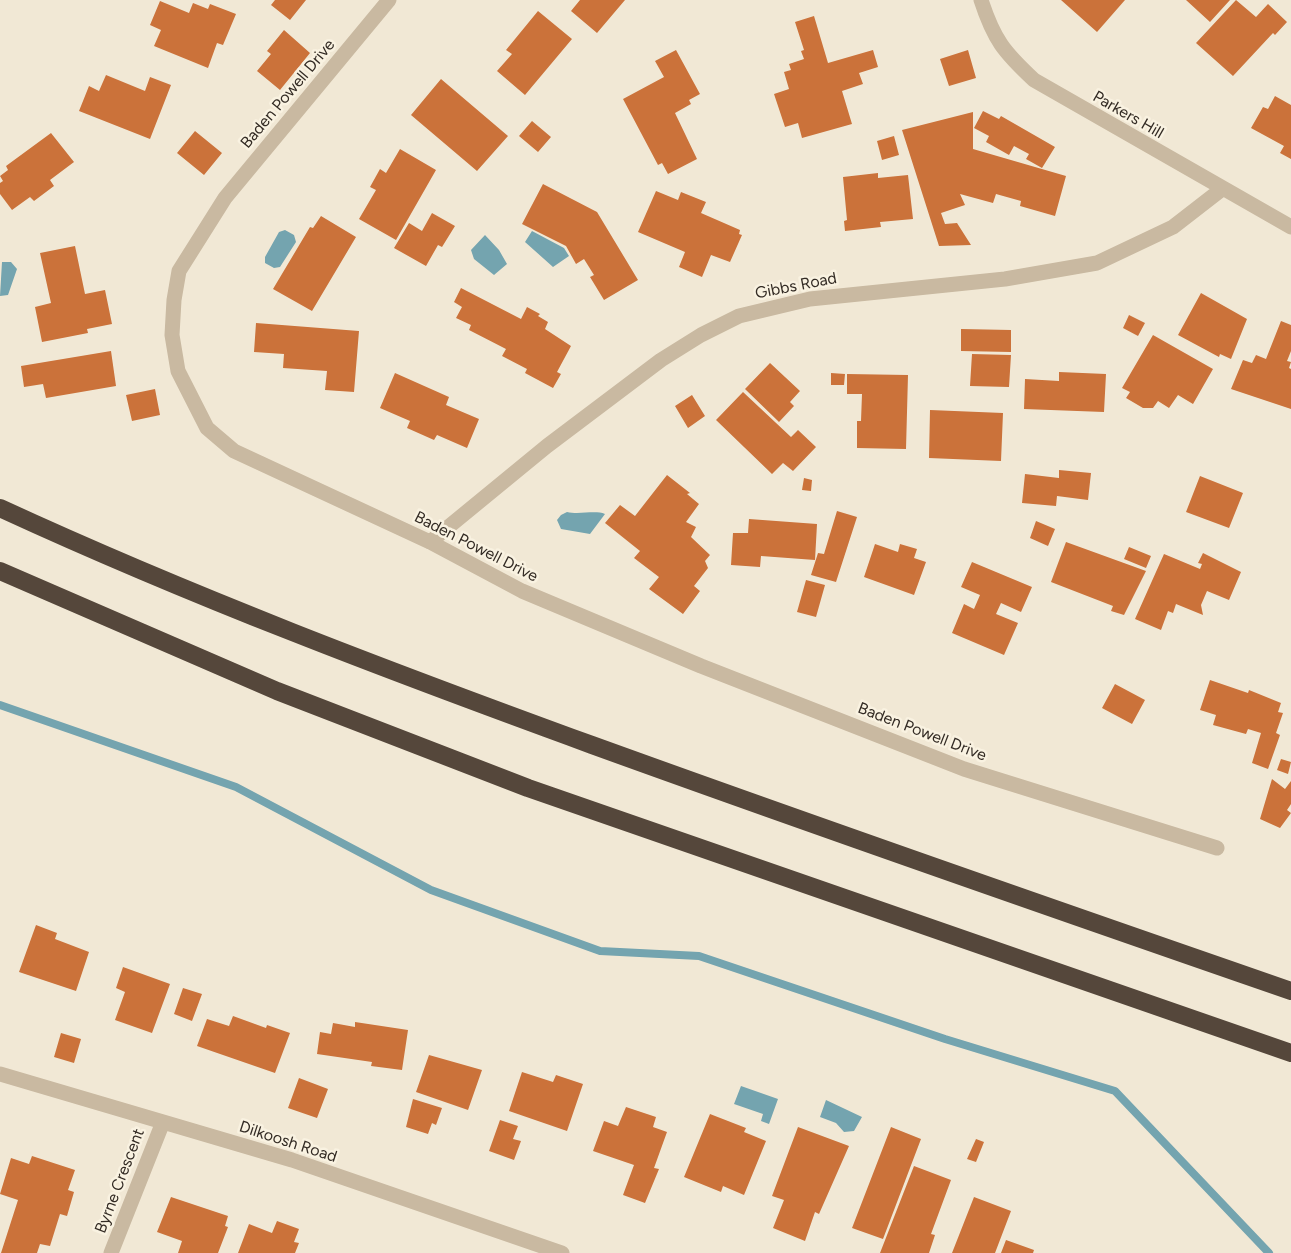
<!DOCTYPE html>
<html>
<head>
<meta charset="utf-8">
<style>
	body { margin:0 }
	canvas { display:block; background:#f1e8d5 }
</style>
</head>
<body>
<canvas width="1291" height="1253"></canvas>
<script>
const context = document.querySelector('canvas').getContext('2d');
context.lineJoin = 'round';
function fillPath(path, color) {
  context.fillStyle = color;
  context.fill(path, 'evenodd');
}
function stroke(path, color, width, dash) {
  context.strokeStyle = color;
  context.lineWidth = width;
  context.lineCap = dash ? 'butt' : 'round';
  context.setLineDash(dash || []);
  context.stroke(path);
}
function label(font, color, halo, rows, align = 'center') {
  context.font = font + ' Figtree,sans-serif';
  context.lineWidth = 5;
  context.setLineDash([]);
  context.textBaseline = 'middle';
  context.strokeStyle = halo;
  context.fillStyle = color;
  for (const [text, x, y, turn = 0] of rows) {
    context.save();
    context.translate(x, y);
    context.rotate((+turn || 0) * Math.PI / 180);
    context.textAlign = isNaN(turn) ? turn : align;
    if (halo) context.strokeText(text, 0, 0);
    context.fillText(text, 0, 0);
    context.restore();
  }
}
const water = new Path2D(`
	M285,230L294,235L296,242L280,267L274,268L265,263V257L279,232Z
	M532,231L564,248L569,256L553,267L525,242Z
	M485,235L499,250L507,264L494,275L474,259L471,250Z
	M2,262H11L17,269L8,295L0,296Z
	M567,512C579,515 595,510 605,514L590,534L561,529L557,520L561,515Z
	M741,1086L778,1099L769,1124L761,1121L763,1114L734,1104Z
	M826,1100L862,1117L854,1131L844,1132L836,1123L820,1117Z`);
const stream = new Path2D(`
	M0,705L236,787L431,890L600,951L699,956L945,1039L1115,1091L1269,1253`);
const building = new Path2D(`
	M275,0H306L290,20L271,5Z
	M580,0H625L597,33L571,11Z
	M1061,0H1125L1097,32Z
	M1186,0H1230L1210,22Z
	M1236,0L1256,17L1268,4L1287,22L1275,35L1273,33L1233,76L1196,43Z
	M160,1L189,13L193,3L208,9L210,4L236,14L223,45L217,43L208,68L154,46L161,30L150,25Z
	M538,11L572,39L525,95L497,71L512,54L506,50Z
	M814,16L828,63L873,50L878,67L859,73L863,84L842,91L852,124L802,138L798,123L785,127L774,94L789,89L784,72L791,70L789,64L804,59L801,51L804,50L795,22Z
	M284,30L310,53L280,90L257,71L271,54L267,51Z
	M676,50L700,94L689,100L691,104L675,113L697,159L668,174L662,163L658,165L623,99L664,77L655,61Z
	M968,50L976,78L949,86L940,59Z
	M106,75L145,91L150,77L171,85L150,139L79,111L89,86L99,91Z
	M441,79L508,136L477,171L411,115Z
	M1275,96L1291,105V159L1280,153L1284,146L1251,128L1263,107L1268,109Z
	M983,111L999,119L1001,116L1055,147L1042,168L1026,159L1029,154L1014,146L1009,155L986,142L989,136L974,128Z
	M973,112V149L1066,176L1055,216L1020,206L1021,201L996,194L993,203L960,194L965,205L941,213L945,224L957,223L971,245L939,246L902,130Z
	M532,121L551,137L538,152L519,136Z
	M195,131L222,153L204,175L177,153Z
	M51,133L74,162L50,180L54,186L34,201L30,197L12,210L0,194V183L3,181L0,176L8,170L6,166Z
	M894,136L899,155L882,160L877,141Z
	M400,149L436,170L396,240L359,219L376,190L370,187L380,169L386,173Z
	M878,173V178L908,175L913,219L880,222L881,227L845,231L844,221L847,220L843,177Z
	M543,184L597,212L638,280L604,300L590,277L594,275L584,259L576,264L566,246L522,224Z
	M656,191L678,200L681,192L706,202L701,213L740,230L739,234L742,235L730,262L711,255L702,277L679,267L685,252L638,232Z
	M432,213L455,226L442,247L438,245L426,266L394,248L409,223L422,231Z
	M321,216L356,237L312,311L273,289L310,227L313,228Z
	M75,246L85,294L105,290L112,324L87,329L88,333L42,342L35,307L51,303L40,253Z
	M461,288L521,319L527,307L540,314L538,316L548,322L545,329L571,346L557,372L561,374L553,388L525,373L527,369L502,356L506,349L469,330L471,325L456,318L462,307L454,302Z
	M1201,293L1247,319L1231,359L1220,354L1219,357L1178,335Z
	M1129,315L1145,323L1138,336L1123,328Z
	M1281,321L1291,325V351L1287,361L1291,362L1289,368L1291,369V409L1231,389L1243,360L1252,363L1256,355L1266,359Z
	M256,323L359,331L354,392L325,390L327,371L283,368L284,354L254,352Z
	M961,329L1011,330V352L961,351Z
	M1153,335L1213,369L1193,404L1178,395L1169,408L1158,401L1153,408H1143L1126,398L1130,392L1122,388Z
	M111,351L116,386L46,398L43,384L24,387L21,366Z
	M972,354L1011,355L1009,387L970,386Z
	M770,363L800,391L790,402L794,406L779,422L745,389Z
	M1059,372L1106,374L1104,412L1024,409L1025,379L1059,381Z
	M395,373L449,397L446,405L479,419L467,448L437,435L434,440L407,428L410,421L380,408Z
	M831,373L845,374L844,385H831Z
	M847,374L908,375L906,449L857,448V421H861L862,394H847Z
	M155,389L160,415L132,421L126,395Z
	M743,392L791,437L798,430L816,447L793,471L783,463L772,474L716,420Z
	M692,395L705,416L688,428L675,406Z
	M930,410L1003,413L1001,461L929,458Z
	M1059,470L1091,473L1088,500L1057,496L1056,506L1022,503L1025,474L1059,478Z
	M667,475L690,493L687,494L699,504L686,522L696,527L691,537L710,555L705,561L708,568L694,586L700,591L683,614L649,589L659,577L634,558L640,551L605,523L620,505L635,516Z
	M1200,476L1243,493L1229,528L1186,512Z
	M804,478L812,480L811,491L802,490Z
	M837,511L857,517L836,582L811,575L818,553L824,554Z
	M749,519L817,524L815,560L761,556L760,567L731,565L733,533H748Z
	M1036,521L1055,529L1048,546L1030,538Z
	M1066,542L1146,571L1124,615L1111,611L1113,606L1051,582Z
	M875,544L898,552L900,544L917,549L914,558L926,562L914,595L864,577Z
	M1129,547L1151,556L1146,568L1124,559Z
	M1203,553L1241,572L1229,600L1207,591L1201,605L1203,615L1176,604L1173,613L1168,611L1161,630L1135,619L1164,554L1200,569L1202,564L1198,563Z
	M972,562L1032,587L1021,612L1001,603L996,614L1018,623L1004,655L952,633L964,604L974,609L980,595L961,587Z
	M806,580L825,585L816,617L797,612Z
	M1210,680L1248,693L1249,690L1281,703L1278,712L1283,713L1276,733L1280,735L1268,769L1252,763L1261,733L1248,729L1246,734L1213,725L1216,715L1200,710Z
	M1115,684L1145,700L1132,724L1102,708Z
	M1281,759L1291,762L1288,774L1277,770Z
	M1272,779L1285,789L1291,781V804L1287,810L1291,813L1280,828L1260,819Z
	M36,925L57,933L55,939L89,952L76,991L19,972Z
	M123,967L170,984L152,1033L115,1020L125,992L116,988Z
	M183,988L202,994L192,1021L174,1014Z
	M233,1016L266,1028L267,1025L290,1033L275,1073L197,1046L207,1019L229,1026Z
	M355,1022L408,1030L402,1070L371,1066L372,1062L317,1054L320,1032L331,1034L333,1023L355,1027Z
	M61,1033L81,1039L74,1063L54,1057Z
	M429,1055L482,1070L468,1110L416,1092Z
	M522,1072L553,1082L556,1075L583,1084L567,1131L509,1111Z
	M299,1078L328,1089L317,1118L288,1108Z
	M413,1099L442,1108L436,1125L432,1123L428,1134L406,1127Z
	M626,1107L656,1117L653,1127L667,1132L654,1168L659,1169L645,1203L623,1195L634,1165L593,1151L604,1121L618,1126Z
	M710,1114L746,1128L744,1132L766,1141L744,1195L723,1186L721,1192L684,1177Z
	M500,1120L518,1126L513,1139L521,1141L514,1160L489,1151Z
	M798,1127L849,1146L819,1214L815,1212L805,1241L773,1228L784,1200L772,1196Z
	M891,1127L921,1139L883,1239L852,1228Z
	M976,1139L984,1142L976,1162L967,1159Z
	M32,1156L75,1170L68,1190L74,1192L67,1216L60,1214L50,1246L40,1244L37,1253H1L18,1200L0,1194L11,1158L29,1164Z
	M914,1166L951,1180L931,1234L935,1235L929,1253H880Z
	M171,1197L228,1216L225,1226L228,1227L218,1253H178L182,1241L157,1232Z
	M974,1197L1011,1211L995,1253H952Z
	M277,1221L299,1229L294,1242L299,1243L295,1253H238L249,1224L272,1233Z
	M1006,1240L1034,1250L1033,1253H1001Z`);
const minor = new Path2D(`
	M389,0L225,198L179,271L174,300L172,335L178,371L207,428L234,451L430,542L522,591L701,666L964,769L1217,848
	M981,0C994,40 1004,52 1034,80L1291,227
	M430,542L547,446L661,360L701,335L739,316L810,299L1005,279L1097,263L1173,227L1222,189
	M0,1074L292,1160L562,1253
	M111,1253L163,1122`);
const highway = new Path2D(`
	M0,508C193,597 392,672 592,745C824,829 1057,910 1291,991
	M0,571L277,691L528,788L1291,1053`);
const streetNames = [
	["Baden Powell Drive",288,94,-50],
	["Parkers Hill",1128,115,30],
	["Gibbs Road",796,286,-11],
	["Baden Powell Drive",476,547,27],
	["Baden Powell Drive",922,732,21],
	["Dilkoosh Road",288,1142,18],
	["Byrne Crescent",120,1181,-69]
];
fillPath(water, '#74a4af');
stroke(stream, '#74a4af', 8);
fillPath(building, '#cb723a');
stroke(minor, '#c9b9a1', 15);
stroke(highway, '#55473b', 18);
label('16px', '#332b24', '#f9f2e1', streetNames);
</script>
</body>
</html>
